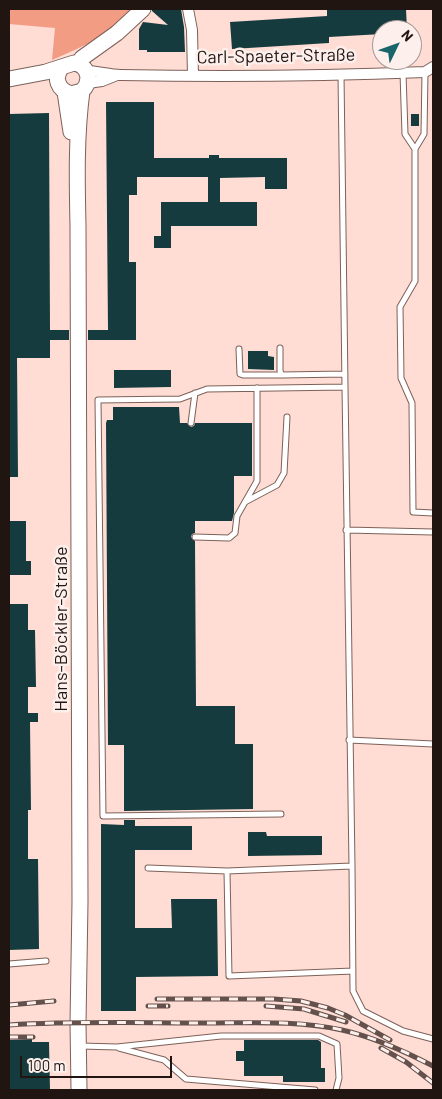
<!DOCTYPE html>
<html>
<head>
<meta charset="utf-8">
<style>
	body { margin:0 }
	#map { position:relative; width:442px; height:1099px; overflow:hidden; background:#ffddd4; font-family:Barlow,sans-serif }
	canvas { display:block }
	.frame { position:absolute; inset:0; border:10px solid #211512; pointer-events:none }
	.north { position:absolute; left:372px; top:20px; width:50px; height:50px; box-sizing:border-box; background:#fdf0ec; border:1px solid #a59895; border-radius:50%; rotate:48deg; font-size:14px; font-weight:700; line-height:20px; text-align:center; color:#211512 }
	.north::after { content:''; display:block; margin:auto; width:18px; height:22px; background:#18666b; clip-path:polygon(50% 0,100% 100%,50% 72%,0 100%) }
	.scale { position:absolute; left:20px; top:1056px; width:152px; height:22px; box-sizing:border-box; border:2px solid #211512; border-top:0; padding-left:6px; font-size:15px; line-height:18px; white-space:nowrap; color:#211512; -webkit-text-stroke:4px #fdf0ec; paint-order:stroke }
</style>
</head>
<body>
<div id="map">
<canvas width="442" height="1099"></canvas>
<div class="frame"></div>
<div class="north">N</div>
<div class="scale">100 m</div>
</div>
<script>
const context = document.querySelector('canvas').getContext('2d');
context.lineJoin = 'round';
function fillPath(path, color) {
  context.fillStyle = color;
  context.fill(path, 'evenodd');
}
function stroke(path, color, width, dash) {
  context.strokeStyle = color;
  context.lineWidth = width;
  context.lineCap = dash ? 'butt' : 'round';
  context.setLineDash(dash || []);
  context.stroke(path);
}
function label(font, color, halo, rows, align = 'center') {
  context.font = font + ' Barlow,sans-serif';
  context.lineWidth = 5;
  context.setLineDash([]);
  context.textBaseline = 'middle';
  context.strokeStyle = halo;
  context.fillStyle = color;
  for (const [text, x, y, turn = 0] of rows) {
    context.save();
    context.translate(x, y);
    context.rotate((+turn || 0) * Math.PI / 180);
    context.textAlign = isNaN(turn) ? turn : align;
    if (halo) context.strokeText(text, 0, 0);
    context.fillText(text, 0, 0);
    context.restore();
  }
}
const forest = new Path2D(`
	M9,9L135,10C111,34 83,47 52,60L55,28L9,24Z`);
const building = new Path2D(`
	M152,9H181L184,27L185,52H147V50H139V29L143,22L168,25L152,11Z
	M348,9H406L407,30H382V34L329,37V43L232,49L230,22L327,16V10Z
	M106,102H154V158H209V155H219V158H287V189H265V177L220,178V202H257V226H171V248H154V236H161V202H208V177H137V195H129V262H136V340H88V330H108Z
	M49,113L50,330H69V340H50V358H17L18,477H9V114Z
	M411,114H419V126H411Z
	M248,351H268V356L274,357V370L248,369Z
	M114,370H171V387L114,388Z
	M113,407H179L180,423H187L191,427L194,426L195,423H252V476H234V513L232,521H195V533L192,534L191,537L195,541L196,706H235V744H253V809L124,811V745H108L106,423L107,420H113Z
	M9,521H26V561H31V575H9Z
	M9,604H28V630H35L36,687H28V713H38V722H30L31,810H28V859H38L39,949L9,950Z
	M124,820H135V826H192V850H135V928H172L171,899H217L218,976L136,977V1011H101V824L124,825Z
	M248,832H266L267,836H322V855L248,856Z
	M32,1039V1042H49L50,1090H9V1040Z
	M244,1040H318L321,1042V1068H325V1082H283V1076H244V1061H236V1051H244Z`);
const lane = new Path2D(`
	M425,72L424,134L415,149V281L400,307L401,378L412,403L413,512L433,513
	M403,73L405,134L415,149
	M280,348V371L282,375L345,374
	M239,349L240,374L243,375H282
	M345,387L352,866
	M191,423L195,393
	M245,502L277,485L284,473L287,417
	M346,530L433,532
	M195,537L229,538L235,533L237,516L257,481V388
	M349,740L433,744
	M281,814L103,816L98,400L180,399L207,389L345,387L341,74
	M148,868L227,871
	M9,964L46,961
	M353,971L229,976L227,871L352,866L353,991L363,1011L403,1031L433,1039
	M81,1046L117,1047L221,1036H319L337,1044L339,1078L336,1090
	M119,1048L164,1060L186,1079L315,1090`);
const street = new Path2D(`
	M188,9L192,30L193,76
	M87,71C98,71 109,75 121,75C222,77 324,76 425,72L433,67
	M88,83L102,81L117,75`);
const secondary = new Path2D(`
	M78,64L82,58L117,33L143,9
	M9,79L46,72L74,63C89,66 92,81 82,91L71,94C58,90 53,78 62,67
	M65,92L71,132
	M79,1090L78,1023L80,902L78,226C77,181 76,136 82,91`);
const rail = new Path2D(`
	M157,999H274L301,1001L328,1008L345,1015L390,1040
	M9,1005L54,1001
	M148,1006H168
	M266,1006L304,1009L346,1022
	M9,1025C74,1021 140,1023 206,1023C251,1023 298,1020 342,1030C374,1037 404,1051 433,1066
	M9,1037H33
	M381,1048L406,1062L433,1083`);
const streetNames = [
	["Carl-Spaeter-Straße",276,56,-1],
	["Hans-Böckler-Straße",61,629,-90]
];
fillPath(forest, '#f29c84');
fillPath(building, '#153b3e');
stroke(lane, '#7d6159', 7);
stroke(street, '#7d6159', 12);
stroke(secondary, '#7d6159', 17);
stroke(lane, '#fff', 5);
stroke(street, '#fff', 10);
stroke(secondary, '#fff', 15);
stroke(rail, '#64514c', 5);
stroke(rail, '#fdf0ec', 3, [9]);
label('18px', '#211512', '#fdf0ec', streetNames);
</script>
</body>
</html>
